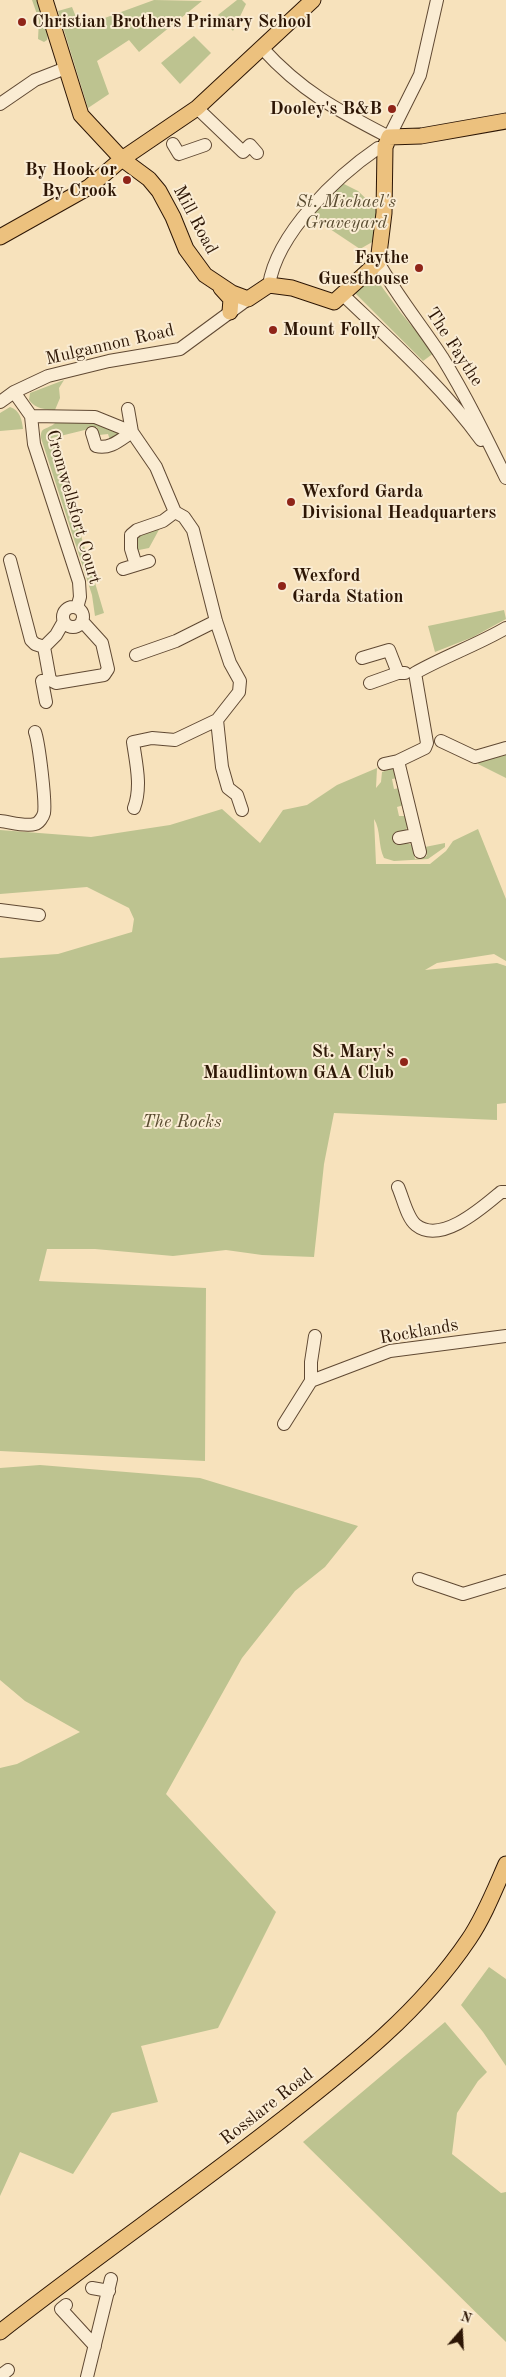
<!DOCTYPE html>
<html>
<head>
<meta charset="utf-8">
<style>
	body { margin:0 }
	#map { position:relative; width:506px; height:2377px; overflow:hidden; background:#f7e2bc; font-family:"Old Standard TT",serif }
	canvas { display:block }
	.north { position:absolute; left:436px; top:2307px; width:50px; height:50px; -webkit-text-stroke:4px #faecd3; paint-order:stroke; rotate:19deg; font-size:14px; font-weight:700; line-height:20px; text-align:center; color:#2d1605 }
	.north::after { content:''; display:block; margin:auto; width:18px; height:22px; background:#2d1605; clip-path:polygon(50% 0,100% 100%,50% 72%,0 100%) }
</style>
</head>
<body>
<div id="map">
<canvas width="506" height="2377"></canvas>
<div class="north">N</div>
</div>
<script>
const context = document.querySelector('canvas').getContext('2d');
context.lineJoin = 'round';
function fillPath(path, color) {
  context.fillStyle = color;
  context.fill(path, 'evenodd');
}
function stroke(path, color, width, dash) {
  context.strokeStyle = color;
  context.lineWidth = width;
  context.lineCap = dash ? 'butt' : 'round';
  context.setLineDash(dash || []);
  context.stroke(path);
}
function label(font, color, halo, rows, align = 'center') {
  context.font = font + ' "Old Standard TT",serif';
  context.lineWidth = 4;
  context.setLineDash([]);
  context.textBaseline = 'middle';
  context.strokeStyle = halo;
  context.fillStyle = color;
  for (const [text, x, y, turn = 0] of rows) {
    context.save();
    context.translate(x, y);
    context.rotate((+turn || 0) * Math.PI / 180);
    context.textAlign = isNaN(turn) ? turn : align;
    if (halo) context.strokeText(text, 0, 0);
    context.fillText(text, 0, 0);
    context.restore();
  }
}
const green = new Path2D(`
	M32,0H37L48,34L47,40L44,42L38,39L39,20Z
	M154,0L202,1L139,52L129,40L97,61L109,94L88,108L58,11L72,7L80,27Z
	M237,0H242L246,4L233,31L218,15Z
	M194,36L211,53L180,84L161,63Z
	M342,183L358,191L382,214L374,241L360,249L312,217L329,193Z
	M371,276H374L401,313L434,353L423,361L354,292Z
	M64,380L59,388L60,398L55,410C43,409 36,409 29,400L30,393Z
	M10,407C20,410 22,420 23,429L0,431V413Z
	M55,423H92L120,434L110,440L108,434L99,435L97,427L52,438L104,613L95,616L92,595L41,438C40,426 48,430 55,423Z
	M161,526L149,548L139,550L140,557L138,556L135,538Z
	M504,610L506,619L473,637L435,652L428,626Z
	M506,755V778L478,764V762Z
	M377,768L376,788L381,782L382,772L393,768L398,778L392,779L394,789L400,788L404,805L397,807L399,816H406L408,825L406,830L394,833L396,845L407,843L412,845L415,859L427,856L425,847L445,843V847L428,859L394,861L384,858C378,846 381,830 374,819L376,864H430L446,851L453,841L478,829L506,899V961L494,954L437,963L425,970L497,963L506,966V1103L497,1104V1120L334,1113L324,1164L314,1257L262,1255L226,1250L173,1256L95,1249H47L39,1281L206,1288L205,1461L0,1451V958L58,954L132,932L134,919L129,908L87,887L0,894V830L91,837L170,825L222,809L260,843L283,810L307,805L337,785Z
	M40,1465L200,1478L358,1526L325,1567L295,1591L242,1658L166,1794L276,1912L218,2028L141,2046L158,2102L112,2113L73,2174L20,2152L0,2196V1768L17,1764L80,1732L25,1701L0,1680V1468Z
	M489,1967L506,1979V2066L483,2032L461,2005Z
	M445,2022L487,2072L478,2081L457,2113L452,2154L501,2193L506,2192V2342L303,2142Z`);
const minor = new Path2D(`
	M262,48C302,92 337,110 389,137L420,75L437,0
	M0,104L35,80L66,68
	M197,108L243,152L250,145L257,153
	M173,144L179,154L205,145
	M378,262C397,296 421,325 442,357C466,396 486,437 506,478
	M269,285C277,233 337,176 378,148
	M342,294C390,340 442,386 481,440
	M14,392L31,416
	M0,402L14,392L48,376L109,361L180,349L248,299
	M31,416L95,417L132,432L156,467L175,512L184,517L193,530L216,621L230,663L240,681L239,692L217,720L175,740L152,738L133,742C136,763 142,787 134,808
	M31,416L34,444L79,582L80,597L77,608
	M92,433L96,446C110,450 121,439 132,432L128,409
	M10,560L31,640L35,644L44,647L50,680L56,683L104,675L108,669L102,643L82,621
	M136,565L131,549V535L137,530L163,521L175,512
	M123,569L149,561
	M63 617a10 10 0 1 1 20 0a10 10 0 1 1-20 0Z
	M44,647L56,635L64,621
	M136,655L176,641L216,621
	M362,658L389,650L398,673
	M370,683L398,673H405
	M46,702L42,681L50,680
	M217,720L222,767L228,788L237,795L242,810
	M441,741L475,757L506,748
	M384,764L398,761
	M0,821C10,822 25,827 35,824C39,823 43,817 44,813C46,802 39,743 35,732
	M399,838L415,835
	M420,852L398,761L425,748L427,743L415,673C445,656 477,645 506,628
	M0,910L39,915
	M398,1187C403,1198 407,1218 416,1225C441,1245 483,1207 501,1192H506
	M315,1336L311,1362V1381L390,1351L506,1336
	M284,1424L311,1381
	M419,1579L463,1594L506,1581
	M92,2288L109,2291
	M66,2305L61,2309L95,2346
	M0,2376L8,2370
	M87,2377L111,2279`);
const major = new Path2D(`
	M45,0L81,115L122,159L149,179L159,191L173,217L186,249L205,275L232,293L248,299L269,285L292,288L334,302L378,262L384,213L385,147L389,137L421,136L506,121
	M0,237L89,187L122,159L197,108L313,0
	M221,288L231,299L230,312
	M0,2332C93,2259 190,2192 283,2119C352,2065 420,2012 469,1939C484,1917 495,1889 506,1864`);
const markers = [
	[22,22,5,"#8f2418"],
	[392,109,5,"#8f2418"],
	[127,180,5,"#8f2418"],
	[419,268,5,"#8f2418"],
	[273,330,5,"#8f2418"],
	[291,502,5,"#8f2418"],
	[282,586,5,"#8f2418"],
	[404,1062,5,"#8f2418"]
];
const poiNames = [
	["Christian Brothers Primary School",32,22],
	["Dooley's B&B",382,109,"right"],
	["By Hook or",117,170,"right"],
	["By Crook",117,191,"right"],
	["Faythe",409,258,"right"],
	["Guesthouse",409,279,"right"],
	["Mount Folly",283,330],
	["Wexford Garda",301,492],
	["Divisional Headquarters",301,513],
	["Wexford",292,576],
	["Garda Station",292,597],
	["St. Mary's",394,1052,"right"],
	["Maudlintown GAA Club",394,1073,"right"]
];
const parkNames = [
	["St. Michael's",346,202],
	["Graveyard",346,223],
	["The Rocks",182,1122]
];
const streetNames = [
	["Mill Road",195,220,62],
	["Mulgannon Road",110,345,-13],
	["The Faythe",454,347,57],
	["Cromwellsfort Court",73,507,74],
	["Rocklands",419,1332,-10],
	["Rosslare Road",267,2107,-38]
];
fillPath(green, '#bdc390');
stroke(minor, '#604933', 14);
stroke(major, '#2d1605', 17);
stroke(minor, '#faecd3', 12);
stroke(major, '#ecc17e', 15);
for (const [x, y, r, color] of markers) {
  const dot = new Path2D();
  dot.arc(x, y, r, 0, 2 * Math.PI);
  context.fillStyle = color;
  context.fill(dot);
  stroke(dot, '#faecd3', 2);
}
label('bold 18px', '#2d1605', '#faecd3', poiNames, 'left');
label('italic 18px', '#584a2f', '#faecd3', parkNames);
label('18px', '#2d1605', '#faecd3', streetNames);
</script>
</body>
</html>
